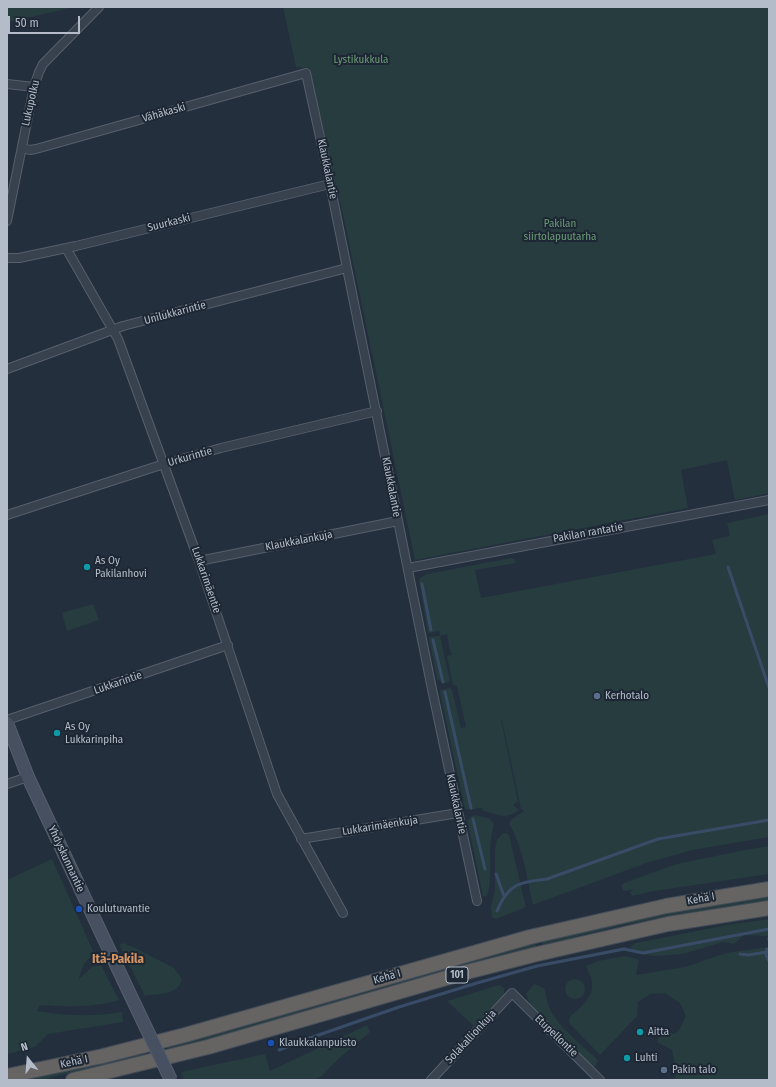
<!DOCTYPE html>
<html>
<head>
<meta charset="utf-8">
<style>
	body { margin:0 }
	#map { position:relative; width:776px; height:1087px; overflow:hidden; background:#242f3e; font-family:"Fira Sans Condensed",sans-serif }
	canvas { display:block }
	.frame { position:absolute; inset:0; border:8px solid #b4bcc9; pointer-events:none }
	.north { position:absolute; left:8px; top:1039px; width:40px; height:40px; -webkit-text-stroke:3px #1d2633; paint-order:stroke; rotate:343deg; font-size:11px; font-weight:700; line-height:16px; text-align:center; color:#b4bcc9 }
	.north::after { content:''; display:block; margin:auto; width:14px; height:18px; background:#b4bcc9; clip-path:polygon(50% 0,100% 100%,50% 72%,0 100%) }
	.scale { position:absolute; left:8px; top:16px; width:72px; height:18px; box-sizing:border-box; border:2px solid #b4bcc9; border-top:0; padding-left:5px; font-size:12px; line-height:14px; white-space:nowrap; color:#b4bcc9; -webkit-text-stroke:3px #1d2633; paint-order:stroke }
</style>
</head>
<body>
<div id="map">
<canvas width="776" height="1087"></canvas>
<div class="frame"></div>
<div class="north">N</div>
<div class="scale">50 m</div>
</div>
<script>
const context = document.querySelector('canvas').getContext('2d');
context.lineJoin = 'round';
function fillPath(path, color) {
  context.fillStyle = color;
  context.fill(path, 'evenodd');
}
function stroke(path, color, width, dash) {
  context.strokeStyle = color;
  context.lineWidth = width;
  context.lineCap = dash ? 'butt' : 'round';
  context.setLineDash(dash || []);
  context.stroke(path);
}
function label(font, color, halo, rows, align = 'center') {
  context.font = font + ' "Fira Sans Condensed",sans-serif';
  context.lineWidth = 4;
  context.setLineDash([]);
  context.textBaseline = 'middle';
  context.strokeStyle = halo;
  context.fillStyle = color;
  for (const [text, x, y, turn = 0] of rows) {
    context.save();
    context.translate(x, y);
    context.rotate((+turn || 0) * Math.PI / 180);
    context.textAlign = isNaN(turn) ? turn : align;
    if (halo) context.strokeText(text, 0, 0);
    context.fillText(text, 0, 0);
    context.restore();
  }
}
const green = new Path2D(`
	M7,7H76L7,22Z
	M283,7H769V493L735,500L727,460L681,470L688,508L415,560L343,214L309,68L296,67Z
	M769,514V837L692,850L646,863L533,905C527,879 523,846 509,824L511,820L524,811L521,809L502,720H501L518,801L513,805L519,810C502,821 500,814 483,811L482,808C476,808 471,811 465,809L440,692L441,690L450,688L452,690L461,728L466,727L457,686L453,685L447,656L452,655L450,651L447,634L440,636L450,681L449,682L443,683L437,679L429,637L440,636L439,631L428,633L419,582L420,578L427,574L511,558L514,559L516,563L475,570L481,598L716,554L712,540L730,536L727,523Z
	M93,604L99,620L67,631L62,613Z
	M476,815L490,819L494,824C492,833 490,843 490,852C490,863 492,888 486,896H483L467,820L472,816Z
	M503,833H506L509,835L526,907L496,919L492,917L491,907L495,889V849L497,840Z
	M769,846V874L654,891L632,896L630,892L634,889L626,891L623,890L621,886L624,883L677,864L740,851Z
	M52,859L94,953L84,964L78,980L92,967L101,965L119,1000C93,1008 66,1007 40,1005L37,1011C65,1016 94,1017 122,1012L123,1022L48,1034L35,1047L7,1054V880Z
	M769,895V901L668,916L623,925L543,945L541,941L667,912Z
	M769,919V936L744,935L734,944L723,942L683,954L654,956L636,953L630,947L636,943L727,925Z
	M123,943L135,948L174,968L182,979C178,996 159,993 145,996L120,946V945Z
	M535,943L536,947L188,1045L169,1050L167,1046L470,960Z
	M769,947V1080H674L677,1073L672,1050L657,1042L661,1030L674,1034L679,1030L686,1016L680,1003L665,993L650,994L638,1002L637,1016L600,1055L570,1024L569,1021L570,1017C579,1008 593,999 592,984C592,978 588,971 586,966L598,961L626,956L639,960L636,975L685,967L726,953Z
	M565 989a10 10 0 1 1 20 0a10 10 0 1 1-20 0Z
	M534,984L544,988C547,995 547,1003 550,1009C555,1023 583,1047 595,1057L598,1061L594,1068L531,1006L526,994Z
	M499,985L504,988V995L474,1026L447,1001Z
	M367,1025L370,1032L336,1061L322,1076L313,1080H184L181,1072L265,1054L270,1071Z
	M145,1052L147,1055L41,1080H22Z`);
const stream = new Path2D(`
	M728,567L769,688
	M422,584L431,630
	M433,640L443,682
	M445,692L471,808
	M473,819L485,869
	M496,874L504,896
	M497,911C508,884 519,882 547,879L658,839L769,820
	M769,940V938
	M767,949L766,955L769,961
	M740,954L748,955L767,952
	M279,1050L310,1038L399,1007L477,983L537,966L624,949L643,953L769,929`);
const minor = new Path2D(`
	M7,84L34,87
	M22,148L30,150L36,149L306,73L327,169L432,689L477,901
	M7,221L34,87L39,72L43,64L99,7
	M66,248L118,339L199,561L277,794L343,913
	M7,258H19L76,246L330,184
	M7,369L123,326L347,268
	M7,515L164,464L221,448L377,411
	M199,561L398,521
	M408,568L769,500
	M7,720L228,645
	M7,784L28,777
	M301,839L458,813
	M431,1080L512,993L600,1080`);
const secondary = new Path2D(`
	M7,723L28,777L127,988`);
const trunk = new Path2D(`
	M7,1076L103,1056L185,1035L530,937L666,906L769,889
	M73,1080L208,1047L467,972L533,955L668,924L769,908`);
const secondaryBridge = new Path2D(`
	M127,988L171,1080`);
const markers = [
	[87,567,4,"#0f9aa8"],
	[597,696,4,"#5c6f8a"],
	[57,733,4,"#0f9aa8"],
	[79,909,4,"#1a4fb4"],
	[640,1032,4,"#0f9aa8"],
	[271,1043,4,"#1a4fb4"],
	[627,1058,4,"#0f9aa8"],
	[664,1070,4,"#5c6f8a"]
];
const shields = [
	[457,975,22]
];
const shieldNames = [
	["101",457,975]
];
const parkNames = [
	["Lystikukkula",361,60],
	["Pakilan",560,224],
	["siirtolapuutarha",560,237]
];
const streetNames = [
	["Lukupolku",31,103,-77],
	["Vähäkaski",164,113,-16],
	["Klaukkalantie",327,169,78],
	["Suurkaski",169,223,-14],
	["Unilukkarintie",175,313,-15],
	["Urkurintie",190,457,-16],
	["Klaukkalantie",391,487,79],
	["Pakilan rantatie",588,533,-10],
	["Klaukkalankuja",299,541,-11],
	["Lukkarimäentie",206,580,71],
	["Lukkarintie",118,683,-19],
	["Klaukkalantie",456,804,78],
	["Lukkarimäenkuja",380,826,-9],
	["Yhdyskunnantie",66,859,65],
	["Kehä I",701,899,-10],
	["Kehä I",387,977,-16],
	["Etupellontie",556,1036,44],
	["Solakallionkuja",471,1037,-47],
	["Kehä I",74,1062,-12]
];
const poiNames = [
	["As Oy",95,561],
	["Pakilanhovi",95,574],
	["Kerhotalo",605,696],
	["As Oy",65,727],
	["Lukkarinpiha",65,740],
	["Koulutuvantie",87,909],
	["Aitta",648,1032],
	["Klaukkalanpuisto",279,1043],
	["Luhti",635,1058],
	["Pakin talo",672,1070]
];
const quarterNames = [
	["Itä-Pakila",118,959]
];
fillPath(green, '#263c3f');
stroke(stream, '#394c67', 3);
stroke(minor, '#565f6c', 10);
stroke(secondary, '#565f6c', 14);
stroke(trunk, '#434c59', 16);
stroke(minor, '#38414e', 8);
stroke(secondary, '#465061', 12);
stroke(trunk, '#656462', 14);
stroke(secondaryBridge, '#565f6c', 14, []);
stroke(secondaryBridge, '#465061', 12);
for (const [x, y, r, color] of markers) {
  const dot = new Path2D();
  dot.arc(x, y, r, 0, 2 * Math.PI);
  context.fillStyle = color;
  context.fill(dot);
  stroke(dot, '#1d2633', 1.5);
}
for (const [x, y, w] of shields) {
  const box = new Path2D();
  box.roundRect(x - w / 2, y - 8, w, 16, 3);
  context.fillStyle = '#1d2633';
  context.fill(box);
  stroke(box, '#b4bcc9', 1);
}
label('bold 10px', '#b4bcc9', null, shieldNames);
label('11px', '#6b9a76', '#1d2633', parkNames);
label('11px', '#b4bcc9', '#1d2633', streetNames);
label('11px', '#b4bcc9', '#1d2633', poiNames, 'left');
label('bold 13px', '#d59563', '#1d2633', quarterNames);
</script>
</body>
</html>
